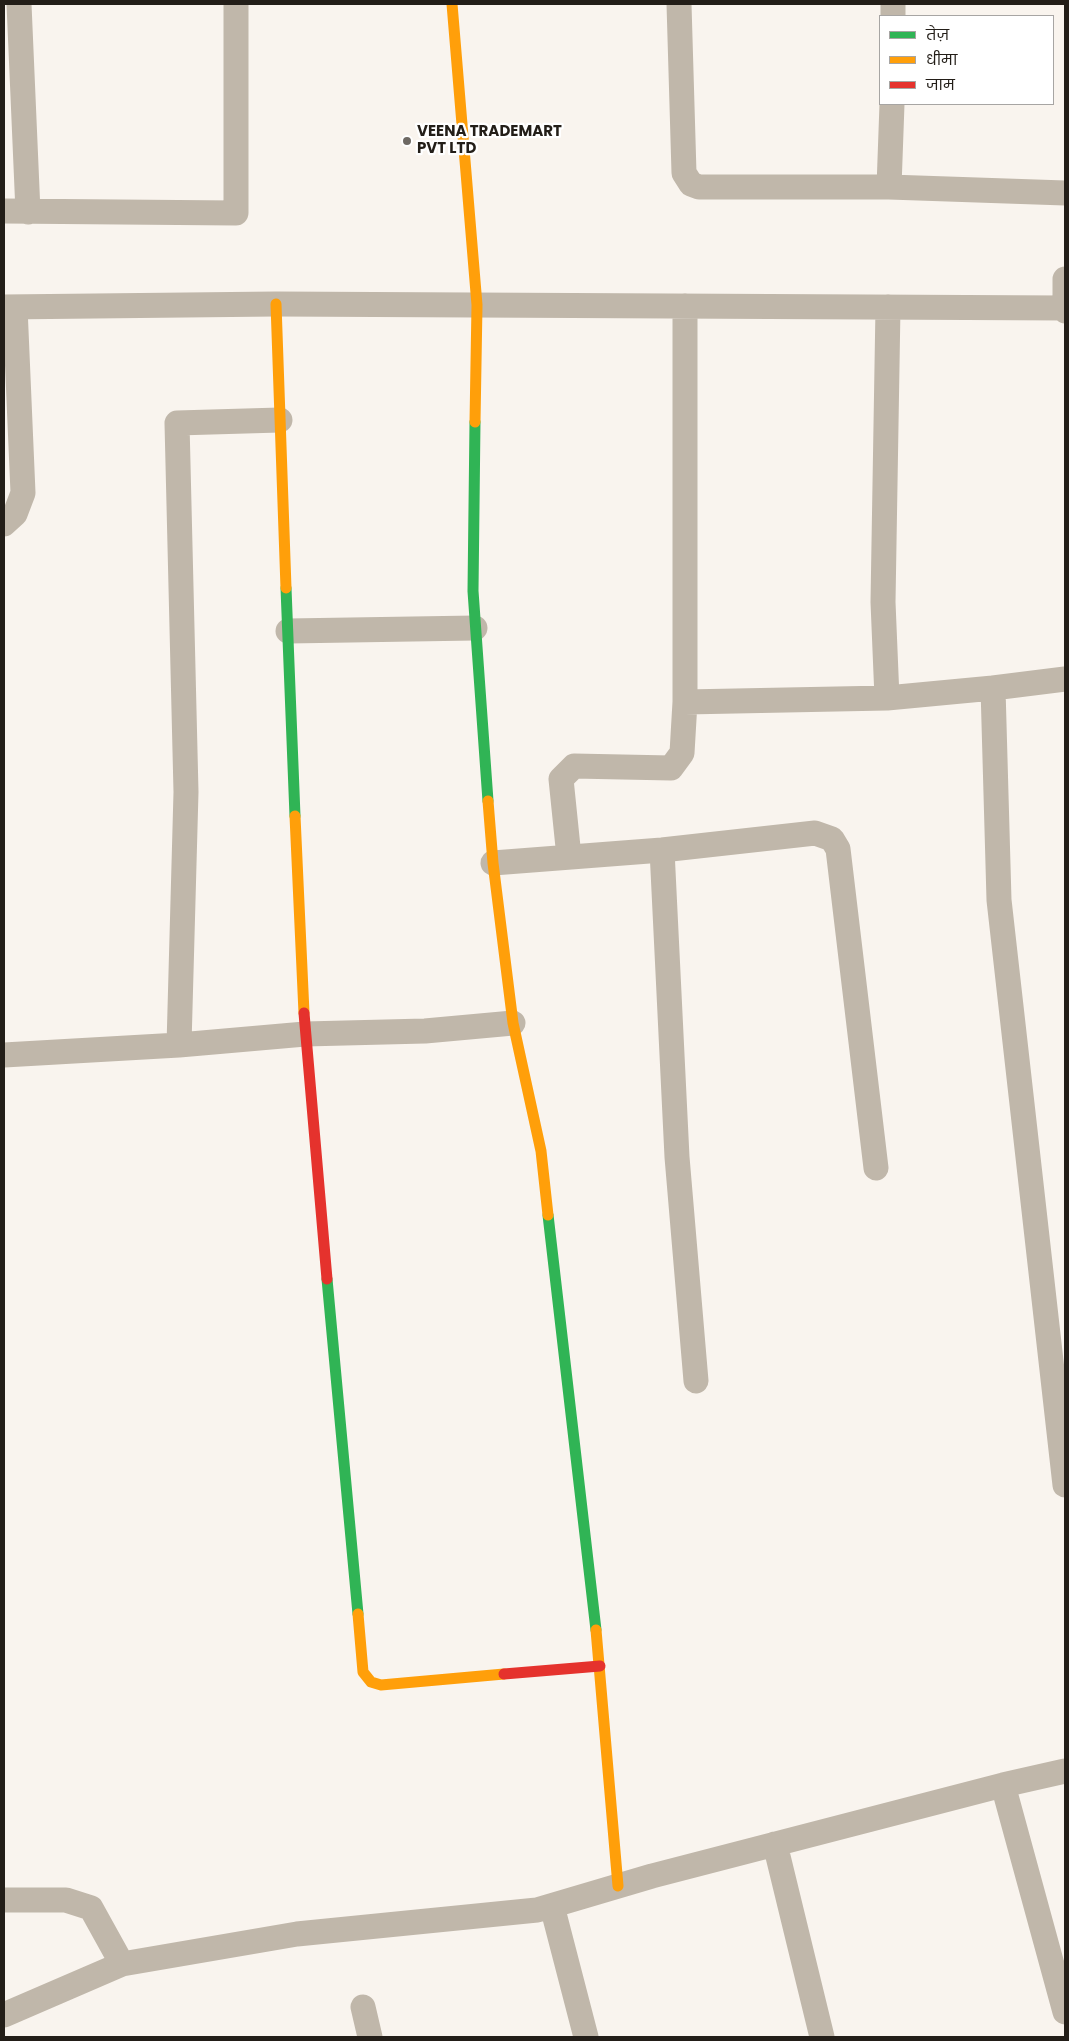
<!DOCTYPE html>
<html>
<head>
<meta charset="utf-8">
<style>
	body { margin:0 }
	#map { position:relative; width:1069px; height:2041px; overflow:hidden; background:#f9f4ee; font-family:Poppins,"Noto Sans Devanagari",sans-serif }
	canvas { display:block }
	.frame { position:absolute; inset:0; border:5px solid #231e18; pointer-events:none }
	.legend { position:absolute; left:879px; top:15px; width:175px; height:90px; box-sizing:border-box; background:#fff; border:1px solid #a7a5a3; margin:0; padding:6px 9px; list-style:none; font-size:15px; color:#231e18 }
	.legend li { display:flex; align-items:center; gap:10px; height:25px }
	.legend b { width:25px; border:1px solid #a7a5a3 }
</style>
</head>
<body>
<div id="map">
<canvas width="1069" height="2041"></canvas>
<div class="frame"></div>
<ul class="legend">
<li><b style="height:6px;background:#30b455"></b>तेज़</li>
<li><b style="height:6px;background:#ff9f0a"></b>धीमा</li>
<li><b style="height:6px;background:#e5322d"></b>जाम</li>
</ul>
</div>
<script>
const context = document.querySelector('canvas').getContext('2d');
context.lineJoin = 'round';
function stroke(path, color, width, dash) {
  context.strokeStyle = color;
  context.lineWidth = width;
  context.lineCap = dash ? 'butt' : 'round';
  context.setLineDash(dash || []);
  context.stroke(path);
}
function label(font, color, halo, rows, align = 'center') {
  context.font = font + ' Poppins,sans-serif';
  context.lineWidth = 4.5;
  context.setLineDash([]);
  context.textBaseline = 'middle';
  context.strokeStyle = halo;
  context.fillStyle = color;
  for (const [text, x, y, turn = 0] of rows) {
    context.save();
    context.translate(x, y);
    context.rotate((+turn || 0) * Math.PI / 180);
    context.textAlign = isNaN(turn) ? turn : align;
    if (halo) context.strokeText(text, 0, 0);
    context.fillText(text, 0, 0);
    context.restore();
  }
}
const street = new Path2D(`
	M19,4L28,212
	M679,4L684,173L691,184L699,187H889L892,104
	M893,16V4
	M889,187L1065,193
	M4,211L236,213V4
	M1065,279V311
	M4,307L276,304L1065,308
	M4,524L15,514L23,493L15,307
	M288,631L475,628
	M1065,679L993,688L999,900L1065,1485
	M887,698L883,602L888,307
	M685,702L887,698L993,688
	M662,850L677,1157L696,1381
	M569,857L561,779L574,766L671,768L682,753L685,702V306
	M493,863L662,850L815,833L832,839L838,849L876,1168
	M179,1045L186,792L177,423L280,420
	M4,1055L179,1045L305,1034L425,1031L513,1023
	M1003,1785L1065,2012
	M775,1844L822,2037
	M4,1900H66L91,1908L122,1964
	M552,1906L586,2037
	M363,2007L370,2037
	M4,2015L122,1964L297,1934L537,1910L652,1876L1003,1785L1065,1771`);
const fast = new Path2D(`
	M475,422L473,591L488,801
	M286,588L295,816
	M548,1215L596,1630
	M327,1279L358,1614`);
const slow = new Path2D(`
	M452,4L477,305L475,422
	M276,304L286,588
	M488,801L493,863L513,1023L541,1151L548,1215
	M295,816L304,1013
	M358,1614L363,1672L371,1682L381,1685L504,1674
	M596,1630L618,1886`);
const jam = new Path2D(`
	M304,1013L327,1279
	M504,1674L600,1666`);
const markers = [
	[407,141,5,"#6e6963"]
];
const poiNames = [
	["VEENA TRADEMART",417,132],
	["PVT LTD",417,149]
];
stroke(street, '#c0b7aa', 25);
stroke(fast, '#30b455', 11);
stroke(slow, '#ff9f0a', 11);
stroke(jam, '#e5322d', 11);
for (const [x, y, r, color] of markers) {
  const dot = new Path2D();
  dot.arc(x, y, r, 0, 2 * Math.PI);
  context.fillStyle = color;
  context.fill(dot);
  stroke(dot, '#fff', 2);
}
label('bold 15px', '#231e18', '#fff', poiNames, 'left');
</script>
</body>
</html>
